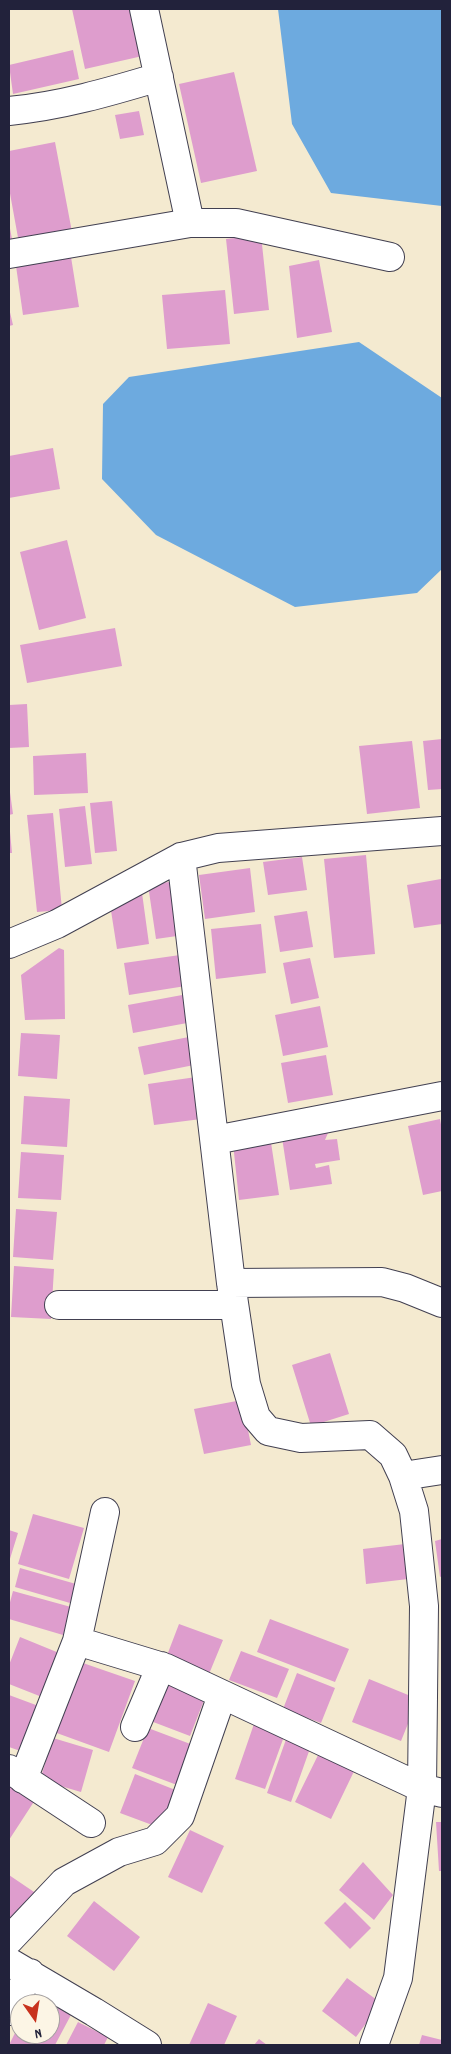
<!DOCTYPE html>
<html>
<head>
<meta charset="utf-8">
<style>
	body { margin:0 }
	#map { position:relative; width:451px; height:2054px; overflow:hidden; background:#f4ead0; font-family:Dekko,sans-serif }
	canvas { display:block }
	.frame { position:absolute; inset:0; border:10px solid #22223b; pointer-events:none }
	.north { position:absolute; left:10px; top:1994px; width:50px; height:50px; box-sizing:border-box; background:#fcf5e5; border:1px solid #a5a1a1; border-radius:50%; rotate:167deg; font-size:14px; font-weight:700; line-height:20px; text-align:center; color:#22223b }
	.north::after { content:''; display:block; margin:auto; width:18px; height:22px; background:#c8321e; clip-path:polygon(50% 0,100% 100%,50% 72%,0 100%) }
</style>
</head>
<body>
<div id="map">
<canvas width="451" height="2054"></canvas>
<div class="frame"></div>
<div class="north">N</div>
</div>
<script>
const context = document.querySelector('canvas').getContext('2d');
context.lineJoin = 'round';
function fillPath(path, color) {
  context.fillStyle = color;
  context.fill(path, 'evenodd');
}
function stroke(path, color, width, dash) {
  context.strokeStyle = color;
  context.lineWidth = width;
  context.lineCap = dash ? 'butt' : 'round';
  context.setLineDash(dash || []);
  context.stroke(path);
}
const water = new Path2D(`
	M278,9H442V206L331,193L292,124Z
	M359,342L442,398V569L417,593L295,607L156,535L102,479L103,404L129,377Z`);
const building = new Path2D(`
	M72,9H137L147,55L85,69Z
	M73,50L79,79L13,94L9,65Z
	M234,72L257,171L201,183L179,84Z
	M139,111L144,135L120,139L115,115Z
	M55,142L72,232L19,243L9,188V151Z
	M9,223L14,250L9,251Z
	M261,235L269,310L234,314L226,239Z
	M71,257L79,307L23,315L16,266Z
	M319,260L332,332L297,338L289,266Z
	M225,290L230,344L167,349L162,295Z
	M9,308L13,325L9,326Z
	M53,448L60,489L9,498V456Z
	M67,540L86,618L39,630L20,552Z
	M115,628L122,666L27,683L20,645Z
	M27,704L29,747L9,748V705Z
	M442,739V789L428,790L423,741Z
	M412,741L420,808L367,814L359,746Z
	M86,753L88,793L34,795L33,756Z
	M9,785L13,814L9,815Z
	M112,801L117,851L95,853L90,803Z
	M85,806L92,864L65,867L59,809Z
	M53,813L62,910L37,912L27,815Z
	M9,821L12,853H9Z
	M366,855L375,954L334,958L324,859Z
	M302,857L307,890L268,895L263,862Z
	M250,868L255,912L205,919L199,875Z
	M441,879L442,924L414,928L407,885Z
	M176,881L184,935L156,939L148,885Z
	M142,893L149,944L117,949L109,898Z
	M307,911L313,947L280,952L274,916Z
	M261,924L266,973L216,979L211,929Z
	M59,948L64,950L65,1019L25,1020L21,975Z
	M187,954L192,985L129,995L124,963Z
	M310,958L319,998L291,1004L283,963Z
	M193,993L198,1021L133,1033L128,1005Z
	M320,1006L328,1047L283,1056L275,1015Z
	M21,1033L60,1035L57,1079L18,1076Z
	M199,1035L204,1063L144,1075L138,1047Z
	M326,1055L333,1095L288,1103L281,1063Z
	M203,1076L209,1118L154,1125L148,1084Z
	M24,1096L70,1099L67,1147L21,1144Z
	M440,1119L442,1130V1191L423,1195L408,1126Z
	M327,1125L328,1133L325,1140L337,1139L340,1160L315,1164L316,1168L329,1165L332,1184L290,1190L281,1131Z
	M270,1136L279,1195L239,1200L233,1143Z
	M21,1152L64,1155L61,1200L18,1198Z
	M16,1209L57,1212L53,1260L13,1257Z
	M14,1266L54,1269L51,1319L11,1317Z
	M330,1353L349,1414L311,1426L292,1365Z
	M242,1400L251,1445L204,1454L194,1409Z
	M33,1514L84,1528L69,1579L18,1564Z
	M9,1530L18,1533L9,1562Z
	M442,1539V1576L440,1577L435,1541Z
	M405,1544L408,1579L366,1584L363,1549Z
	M20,1568L76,1584L70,1603L15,1587Z
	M13,1591L71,1607L63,1635L9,1619V1606Z
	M270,1619L349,1649L335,1682L257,1652Z
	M179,1624L223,1640L209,1674L166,1658Z
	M20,1637L64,1655L47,1699L9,1684V1665Z
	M241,1651L289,1669L277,1698L229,1680Z
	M80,1662L135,1681L109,1752L54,1732Z
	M297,1673L335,1688L321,1723L283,1709Z
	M166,1674L208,1690L190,1736L148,1720Z
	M369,1679L418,1699L401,1741L352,1722Z
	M9,1695L44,1708L26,1753L9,1747Z
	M255,1721L286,1731L265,1789L235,1779Z
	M148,1728L193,1745L177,1785L132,1768Z
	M289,1731L313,1740L291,1802L267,1793Z
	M53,1738L93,1750L81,1792L40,1780Z
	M322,1747L358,1763L331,1819L295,1802Z
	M135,1774L178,1791L163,1829L120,1813Z
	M9,1779L37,1797L9,1840Z
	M436,1822H442V1871H439Z
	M190,1830L224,1846L202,1893L168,1877Z
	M363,1862L393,1895L374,1920L339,1890Z
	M9,1875L37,1894L9,1937Z
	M94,1901L140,1937L114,1971L67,1936Z
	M345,1902L371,1928L350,1949L324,1923Z
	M347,1978L381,2003L356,2037L322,2011Z
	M35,1994L72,2013L55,2045H9L20,2023V2034H50V2004H30Z
	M208,2003L237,2016L224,2045H189Z
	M78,2022L108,2037L104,2045H66Z
	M422,2035L442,2040V2045H419Z
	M259,2039L267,2045H254Z`);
const minor = new Path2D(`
	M144,9L190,223
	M9,111C61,106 109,92 159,77
	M9,254L190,223H236L390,257
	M181,857L231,1283L246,1384L256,1417L268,1431L301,1438L370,1435L393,1455L403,1476L414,1511L424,1606L422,1788L398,1978L374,2045
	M9,944L57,924L181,857L218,848L442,831
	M215,1140L442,1096
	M231,1283L382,1282L405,1288L442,1303
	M59,1305H234
	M403,1476L442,1470
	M77,1641L166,1668L422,1788L442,1793
	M135,1727L161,1666
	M9,1769L91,1823
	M23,1779L77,1641L105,1512
	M9,1940L64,1882L119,1852L155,1841L180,1816L222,1695
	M9,1962L94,2012L147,2045
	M9,2011L30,1973`);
fillPath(water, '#6daadf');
fillPath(building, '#de9dcd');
stroke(minor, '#424051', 30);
stroke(minor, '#fff', 28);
</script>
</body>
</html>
